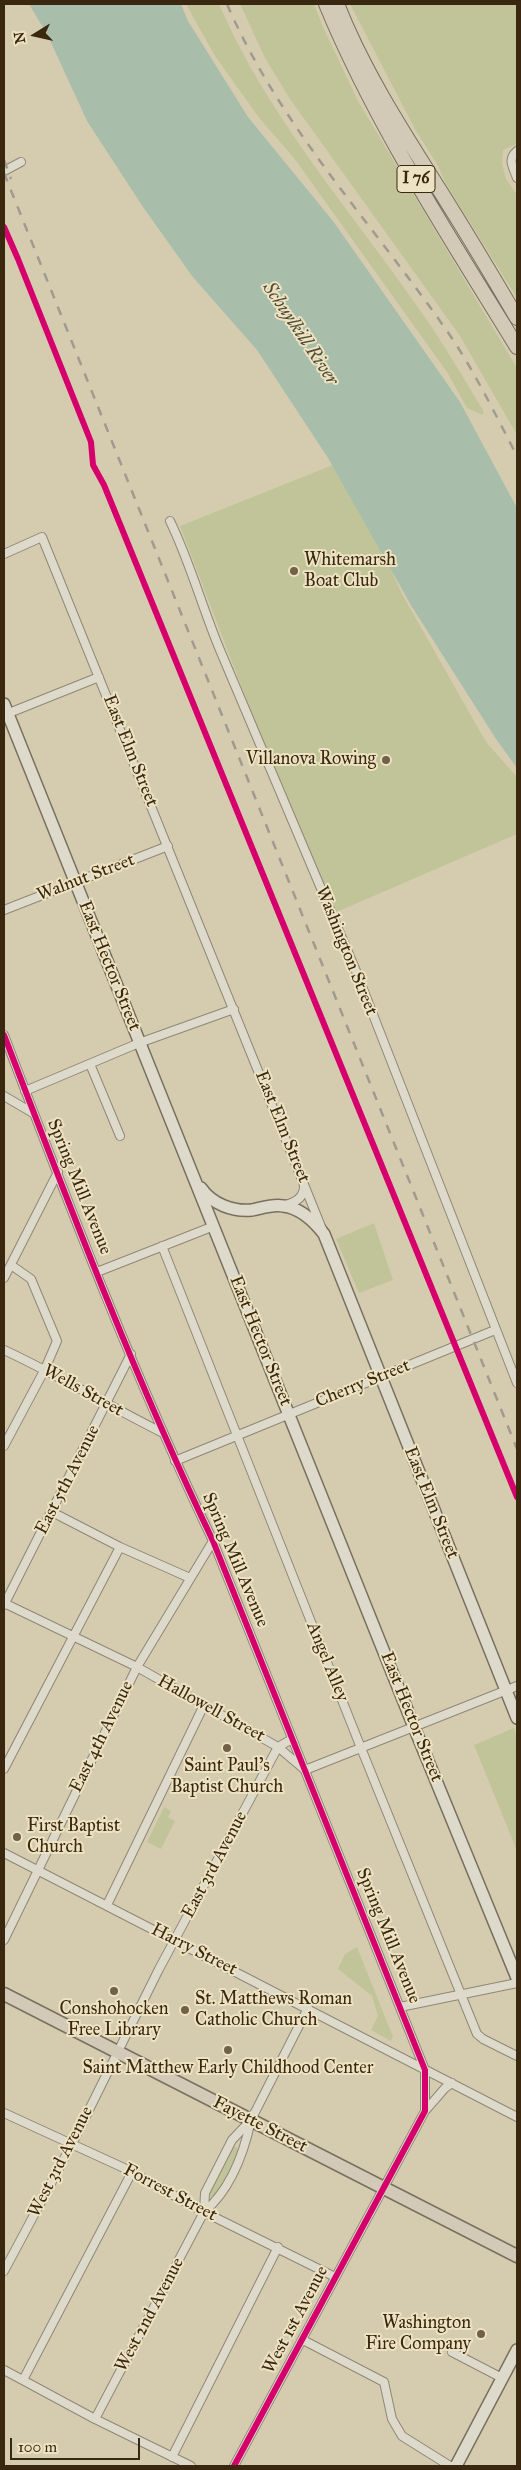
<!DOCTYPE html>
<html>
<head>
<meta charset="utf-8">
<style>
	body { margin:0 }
	#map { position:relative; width:521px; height:2470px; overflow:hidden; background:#d5ccb0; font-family:"IM FELL Great Primer",serif }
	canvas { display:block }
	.frame { position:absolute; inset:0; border:5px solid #39280f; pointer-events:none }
	.north { position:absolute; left:10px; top:10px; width:50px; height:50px; -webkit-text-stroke:4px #ede3c2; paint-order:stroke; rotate:260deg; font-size:14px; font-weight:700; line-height:20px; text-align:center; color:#39280f }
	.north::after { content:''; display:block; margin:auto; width:18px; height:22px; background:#39280f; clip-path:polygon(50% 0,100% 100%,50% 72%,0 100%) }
	.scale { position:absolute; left:10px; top:2438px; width:130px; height:22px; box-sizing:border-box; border:2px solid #39280f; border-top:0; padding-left:6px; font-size:15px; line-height:18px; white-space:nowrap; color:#39280f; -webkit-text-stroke:4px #ede3c2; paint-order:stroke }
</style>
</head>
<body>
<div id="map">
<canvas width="521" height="2470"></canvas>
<div class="frame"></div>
<div class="north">N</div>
<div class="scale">100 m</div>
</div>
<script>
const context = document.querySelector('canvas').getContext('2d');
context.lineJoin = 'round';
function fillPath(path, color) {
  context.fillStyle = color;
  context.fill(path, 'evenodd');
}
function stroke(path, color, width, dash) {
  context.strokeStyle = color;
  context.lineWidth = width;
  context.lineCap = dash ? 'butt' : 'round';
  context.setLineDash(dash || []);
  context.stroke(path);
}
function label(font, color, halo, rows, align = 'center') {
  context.font = font + ' "IM FELL Great Primer",serif';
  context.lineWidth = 4;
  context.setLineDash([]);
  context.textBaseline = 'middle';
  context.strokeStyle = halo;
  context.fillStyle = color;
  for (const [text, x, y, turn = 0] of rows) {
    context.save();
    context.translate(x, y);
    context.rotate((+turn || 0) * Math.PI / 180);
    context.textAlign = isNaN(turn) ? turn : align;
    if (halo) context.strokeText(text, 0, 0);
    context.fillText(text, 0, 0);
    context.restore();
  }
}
const green = new Path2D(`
	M186,4H219C267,115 346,205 415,303C440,338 462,375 484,412L482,415L467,408L447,372L294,158L260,119L215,56Z
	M240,4H314L323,27L358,101L517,368V435L460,336L290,99L265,58Z
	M350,4H517V144L503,150L502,163L506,179L517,195V298L446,184L437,164L416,131Z
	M333,465L381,548L402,594L486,742L517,777V834L332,914L299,837L180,526Z
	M374,1223L393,1280L359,1293L336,1239Z
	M514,1728L517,1737V1851L474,1745Z
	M164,1807L171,1811L168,1817L175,1821L161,1849L147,1842Z
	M357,1947L393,2037L391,2041L371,2030L378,2016L372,1996L338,1969L345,1954Z
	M232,2145L240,2149L217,2196L211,2197L208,2193Z`);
const water = new Path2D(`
	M29,4H181L188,21L248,117L333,221L460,402L517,508V768L496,739L412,607L328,458L257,350L192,276L143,207L87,121L48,36Z`);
const street = new Path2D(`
	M517,151C507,159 513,167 517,178
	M4,171L21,162
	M170,521C190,562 202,607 220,650L356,971L517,1383
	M4,554L42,537L322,1229
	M4,715L99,677
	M4,910L168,846
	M4,1035C69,1205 134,1376 213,1541L425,2070V2111L234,2466
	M90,1064L120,1136
	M25,1091L139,1043L234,1009
	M4,1096L33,1113
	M284,1205C295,1203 304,1198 304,1186
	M162,1246L361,1748L477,2034L483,2039L517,2056
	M97,1272L214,1226
	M4,1278L58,1172
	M4,1350C58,1375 109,1406 163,1433
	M4,1446L45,1369L57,1341L31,1279L11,1265
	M175,1461L495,1330
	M52,1512L120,1547L190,1578
	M4,1603L137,1667L278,1747L305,1770L517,1686
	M4,1605L131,1354
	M4,1769L120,1547
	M4,1853L517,2117
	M107,1905L204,1705
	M4,1940L137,1667L213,1541
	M400,2007L517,1983
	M425,2111L445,2088L452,2083
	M4,2113L124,2168L204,2212L335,2277
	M204,2212L205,2193L232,2140L251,2120L308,2008
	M4,2271L72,2144L159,1969L278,1747L292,1739
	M303,2340L384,2382L392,2419L402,2436L450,2466
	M452,2352L502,2378
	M4,2370L95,2419L191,2466
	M23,2380L132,2172
	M95,2419L204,2212C230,2190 244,2153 251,2120
	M172,2457L278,2247`);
const secondary = new Path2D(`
	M4,704L414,1727L517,1978
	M201,1188C212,1204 233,1212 252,1210C262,1208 273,1204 283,1206C301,1208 314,1221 324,1234L517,1718
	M456,2466L517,2350`);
const primary = new Path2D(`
	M4,1994L517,2256`);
const highway = new Path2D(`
	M326,4C376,125 449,236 517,347
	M337,4C364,73 405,135 444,197C469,237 493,277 517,318`);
const rail = new Path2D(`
	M227,4C279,125 372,223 447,331C474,370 495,414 517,456
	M4,160L11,179
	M4,173L517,1449`);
const cycleway = new Path2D(`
	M4,227L18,259L91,442L93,465L104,485L517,1497
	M4,1035C69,1205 134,1376 213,1541L425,2070V2111L234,2466`);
const markers = [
	[294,571,5,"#706147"],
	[386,760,5,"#706147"],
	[227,1748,5,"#706147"],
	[17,1837,5,"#706147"],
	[114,1991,5,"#706147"],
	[185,2010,5,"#706147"],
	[228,2050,5,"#706147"],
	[481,2334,5,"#706147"]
];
const shields = [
	[416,179,38]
];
const shieldNames = [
	["I 76",416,179]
];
const poiNames = [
	["Whitemarsh",304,561],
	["Boat Club",304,582],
	["Villanova Rowing",376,760,"right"],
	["Saint Paul's",227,1767,"center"],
	["Baptist Church",227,1788,"center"],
	["First Baptist",27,1827],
	["Church",27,1848],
	["St. Matthews Roman",195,2000],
	["Catholic Church",195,2021],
	["Conshohocken",114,2010,"center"],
	["Free Library",114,2031,"center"],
	["Saint Matthew Early Childhood Center",228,2069,"center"],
	["Washington",471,2324,"right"],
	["Fire Company",471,2345,"right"]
];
const streetNames = [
	["East Elm Street",130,751,68],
	["Walnut Street",86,878,-21],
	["Washington Street",346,951,68],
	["East Hector Street",109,966,68],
	["East Elm Street",282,1127,68],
	["Spring Mill Avenue",79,1187,68],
	["East Hector Street",260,1341,68],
	["Cherry Street",363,1384,-22],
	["Wells Street",83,1391,29],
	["East 5th Avenue",68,1480,-63],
	["East Elm Street",431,1503,68],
	["Spring Mill Avenue",235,1560,67],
	["Angel Alley",327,1662,68],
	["Hallowell Street",211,1709,29],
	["East Hector Street",411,1717,68],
	["East 4th Avenue",102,1737,-64],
	["East 3rd Avenue",215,1865,-62],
	["Spring Mill Avenue",388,1936,68],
	["Harry Street",194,1950,27],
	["Fayette Street",260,2125,27],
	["West 3rd Avenue",61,2162,-63],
	["Forrest Street",170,2193,28],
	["West 2nd Avenue",150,2315,-62],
	["West 1st Avenue",296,2320,-62]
];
const waterNames = [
	["Schuylkill River",300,334,56]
];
fillPath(green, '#c1c499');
fillPath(water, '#a8beaa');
stroke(street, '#8e8775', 10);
stroke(secondary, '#78705f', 14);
stroke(primary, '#78705f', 15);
stroke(highway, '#78705f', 16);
stroke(street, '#dedacb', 8);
stroke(secondary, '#dedacb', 11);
stroke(primary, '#d2cab7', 12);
stroke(highway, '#d2cab7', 14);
stroke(rail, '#a09b8e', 2.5, [9, 9]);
stroke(cycleway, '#d6006c', 6);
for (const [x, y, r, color] of markers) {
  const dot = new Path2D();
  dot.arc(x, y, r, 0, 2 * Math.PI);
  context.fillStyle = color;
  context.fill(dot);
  stroke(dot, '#ede3c2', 2);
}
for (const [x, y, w] of shields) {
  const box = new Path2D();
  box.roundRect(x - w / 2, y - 13.5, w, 27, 4);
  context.fillStyle = '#ede3c2';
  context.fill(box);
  stroke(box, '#39280f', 1);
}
label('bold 16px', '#39280f', null, shieldNames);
label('18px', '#39280f', '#ede3c2', poiNames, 'left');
label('18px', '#39280f', '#ede3c2', streetNames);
label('italic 19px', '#504c35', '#ede3c2', waterNames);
</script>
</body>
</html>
